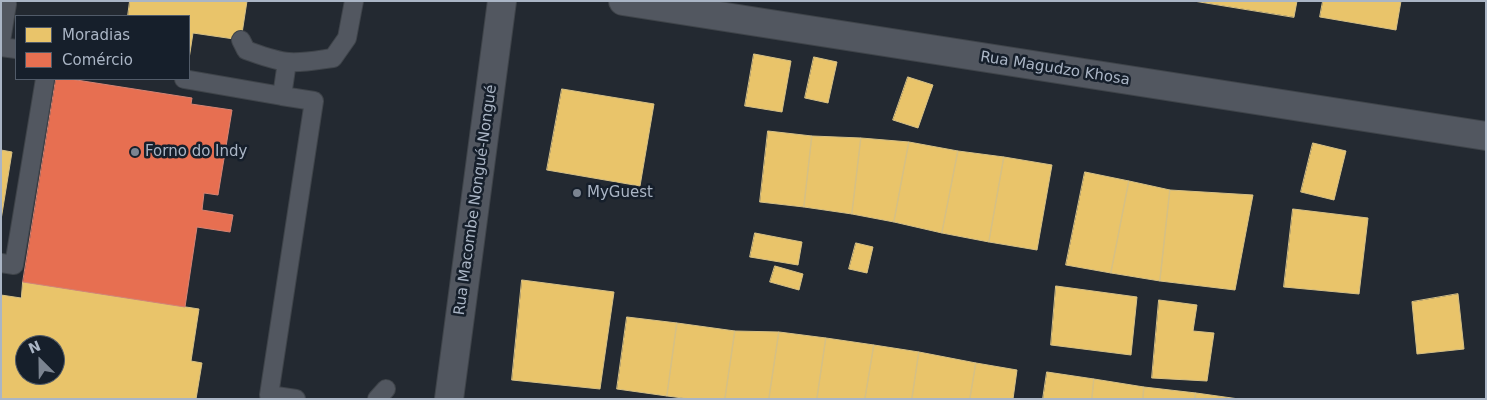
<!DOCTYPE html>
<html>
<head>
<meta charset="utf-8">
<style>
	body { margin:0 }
	#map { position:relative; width:1487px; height:400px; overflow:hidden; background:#232931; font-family:"DejaVu Sans",sans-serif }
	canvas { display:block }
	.frame { position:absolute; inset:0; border:2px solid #aab5c5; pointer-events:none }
	.legend { position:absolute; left:15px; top:15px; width:175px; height:65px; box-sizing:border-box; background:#161f2b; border:1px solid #515b69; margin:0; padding:6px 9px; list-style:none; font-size:15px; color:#aab5c5 }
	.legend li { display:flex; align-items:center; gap:10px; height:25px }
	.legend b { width:25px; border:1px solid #515b69 }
	.north { position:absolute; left:15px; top:335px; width:50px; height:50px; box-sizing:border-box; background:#161f2b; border:1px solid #515b69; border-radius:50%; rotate:337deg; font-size:14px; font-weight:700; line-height:20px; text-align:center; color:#aab5c5 }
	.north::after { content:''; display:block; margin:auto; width:18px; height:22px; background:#7b8491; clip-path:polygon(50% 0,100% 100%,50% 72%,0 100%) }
</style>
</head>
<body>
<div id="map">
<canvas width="1487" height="400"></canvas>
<div class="frame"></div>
<ul class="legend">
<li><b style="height:14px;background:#e9c46a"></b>Moradias</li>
<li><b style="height:14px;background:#e76f51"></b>Comércio</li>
</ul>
<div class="north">N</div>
</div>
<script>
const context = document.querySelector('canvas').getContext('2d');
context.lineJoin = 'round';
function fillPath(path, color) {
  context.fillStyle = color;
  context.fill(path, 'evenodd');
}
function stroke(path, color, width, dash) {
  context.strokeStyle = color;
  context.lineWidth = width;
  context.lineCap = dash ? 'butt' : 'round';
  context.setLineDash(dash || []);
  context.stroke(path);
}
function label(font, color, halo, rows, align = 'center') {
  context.font = font + ' "DejaVu Sans",sans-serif';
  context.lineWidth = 5;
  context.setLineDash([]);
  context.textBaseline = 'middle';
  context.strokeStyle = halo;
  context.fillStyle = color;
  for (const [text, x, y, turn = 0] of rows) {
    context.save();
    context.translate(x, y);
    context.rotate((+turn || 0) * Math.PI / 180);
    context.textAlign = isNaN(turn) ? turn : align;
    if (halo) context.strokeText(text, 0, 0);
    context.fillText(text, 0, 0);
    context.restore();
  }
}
const homes = new Path2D(`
	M130,1H247L241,40L193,33L189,59V16H128Z
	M1194,1H1297L1294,17Z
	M1323,1H1401L1396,30L1320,17Z
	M754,54L791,61L782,112L745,106Z
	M814,57L837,62L828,103L805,98Z
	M908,77L933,85L918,128L893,120Z
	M562,89L654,104L640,186L547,170Z
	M768,131L812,136L804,207L760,202Z
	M812,136L861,138L852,214L804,207Z
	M861,138L909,142L894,222L852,214Z
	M909,142L958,151L942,233L894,222Z
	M1313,143L1346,151L1334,200L1301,192Z
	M1,150L12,152L1,220Z
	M958,151L1004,157L989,242L942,233Z
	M1004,157L1052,165L1037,250L989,242Z
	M1085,172L1129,181L1111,273L1066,265Z
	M1129,181L1170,190L1160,281L1111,273Z
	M1170,190L1253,195L1235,290L1160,281Z
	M1293,209L1368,218L1359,294L1284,287Z
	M755,233L802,242L798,265L750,257Z
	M856,243L873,247L867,273L849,269Z
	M775,266L803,274L799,290L770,282Z
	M522,280L614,292L600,389L512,380Z
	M23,282L199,309L191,361L202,363L196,399H1V295L21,298ZM25,345H55V375H25Z
	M1056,286L1137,297L1131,355L1051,345Z
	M1458,294L1464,349L1417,354L1412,302Z
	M1159,300L1197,305L1193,331L1214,333L1207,381L1152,378Z
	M627,317L677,323L667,396L617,389Z
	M677,323L735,331L725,399H691L667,396Z
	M735,331L779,332L769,399H725Z
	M779,332L826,338L817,399H769Z
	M826,338L874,345L865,399H817Z
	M874,345L919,352L912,399H865Z
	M919,352L976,363L970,399H912Z
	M976,363L1017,370L1013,399H970Z
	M1047,372L1094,379L1092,399H1043Z
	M1094,379L1144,387L1143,399H1092Z
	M1144,387L1196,393L1195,399H1143Z
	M1196,393L1239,399H1195Z`);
const shops = new Path2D(`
	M56,79H70L192,98L191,104L232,110L218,195L204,193L202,210L233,215L230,232L197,227L185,307L23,282Z`);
const lane = new Path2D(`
	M1,3L7,4L1,41
	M241,40L246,50C260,55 275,61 289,62C304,63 318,60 333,58L347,38L354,1
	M1,47L16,49
	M287,62L282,96L314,101L269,395L296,399
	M184,79L282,96
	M1,263L14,265L45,79
	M377,399L386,389`);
const street = new Path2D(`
	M623,1L1486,136
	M449,399L502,1`);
const markers = [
	[135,152,5,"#7b8491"],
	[577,193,5,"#7b8491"]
];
const streetNames = [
	["Rua Magudzo Khosa",1055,69,9],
	["Rua Macombe Nongué-Nongué",476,200,-82]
];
const poiNames = [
	["Forno do Indy",145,152],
	["MyGuest",587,193]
];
fillPath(homes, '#e9c46a');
stroke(homes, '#d6c085', 1);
fillPath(shops, '#e76f51');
stroke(shops, '#d58474', 1);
stroke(lane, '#3f444a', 20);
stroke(street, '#3f444a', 30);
stroke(lane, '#525760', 18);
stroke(street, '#525760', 28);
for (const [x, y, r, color] of markers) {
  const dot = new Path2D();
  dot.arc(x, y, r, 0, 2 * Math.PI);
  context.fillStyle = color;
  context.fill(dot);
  stroke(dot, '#161f2b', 2);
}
label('15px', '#aab5c5', '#161f2b', streetNames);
label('15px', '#aab5c5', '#161f2b', poiNames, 'left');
</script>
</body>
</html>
